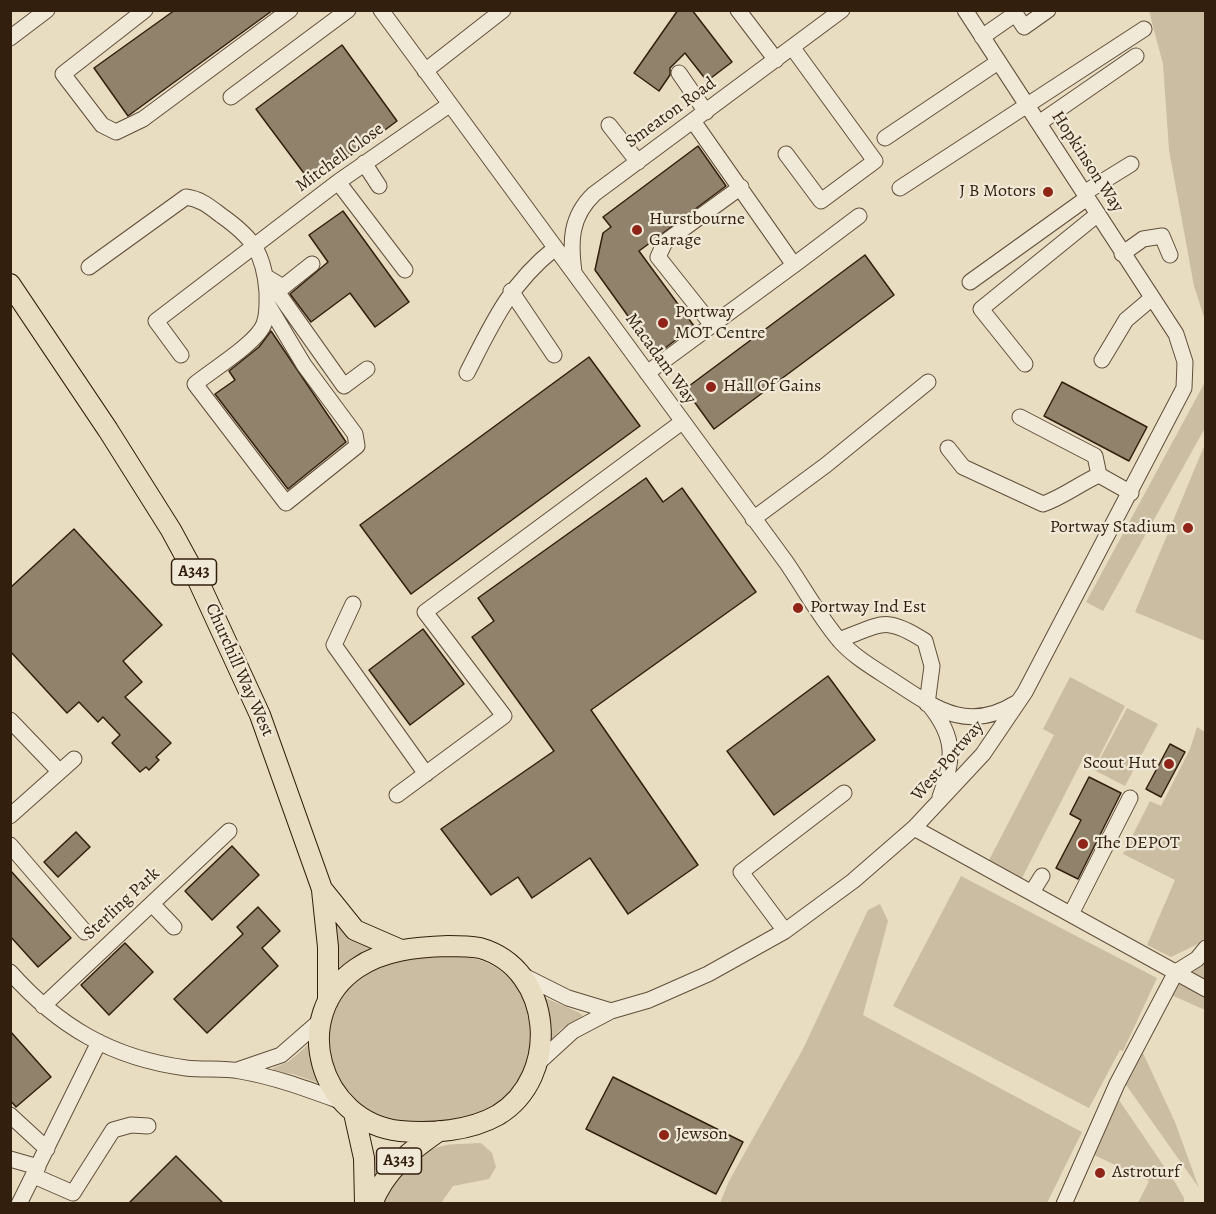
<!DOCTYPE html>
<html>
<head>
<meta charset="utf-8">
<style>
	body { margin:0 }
	#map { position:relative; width:1216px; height:1214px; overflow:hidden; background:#e9ddc1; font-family:Alegreya,serif }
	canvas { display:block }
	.frame { position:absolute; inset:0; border:12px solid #321f0d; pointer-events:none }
</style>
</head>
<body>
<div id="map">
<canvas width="1216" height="1214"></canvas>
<div class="frame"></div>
</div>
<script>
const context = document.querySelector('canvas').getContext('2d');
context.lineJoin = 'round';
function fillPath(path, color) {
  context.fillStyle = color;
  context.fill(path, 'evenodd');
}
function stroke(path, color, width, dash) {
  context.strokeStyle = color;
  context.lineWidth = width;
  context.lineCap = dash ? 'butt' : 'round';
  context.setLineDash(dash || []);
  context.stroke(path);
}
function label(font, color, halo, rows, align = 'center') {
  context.font = font + ' Alegreya,serif';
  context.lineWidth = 4.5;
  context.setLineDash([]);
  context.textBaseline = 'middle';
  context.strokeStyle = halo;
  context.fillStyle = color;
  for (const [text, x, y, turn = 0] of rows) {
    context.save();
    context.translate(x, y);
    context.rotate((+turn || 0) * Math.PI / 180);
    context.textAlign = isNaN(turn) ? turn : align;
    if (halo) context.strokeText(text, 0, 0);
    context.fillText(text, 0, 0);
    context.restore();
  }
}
const green = new Path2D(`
	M1149,11H1205V320L1194,286L1169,150L1163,64Z
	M1205,382V428L1103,611L1086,602Z
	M1205,444L1206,641H1205L1135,612Z
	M1070,677L1125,706L1098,759L1086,753L1022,878L989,860L1054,735L1043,729Z
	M1127,708L1158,724L1125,786L1094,770Z
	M1197,727L1205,732L1206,940L1171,957L1147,945L1175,880L1123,854L1150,801L1161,806L1190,749Z
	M961,876L1157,978L1123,1051L1120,1050L1089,1108L893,1006Z
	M880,904L888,921L863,1015L1082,1132L1047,1203H720L729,1181L803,1049L868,910Z
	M330,916L344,932L372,949L338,974Z
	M433,957C450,957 467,955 483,961C543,986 547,1064 500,1103C480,1120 441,1122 416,1123C331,1127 295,1021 367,972C385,959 412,959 433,957Z
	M1205,961V1010L1169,994Z
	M543,997L580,1013L583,1016L561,1029L551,1040L549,1015Z
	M309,1044H311L318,1083L293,1074L272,1071L273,1068L288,1062Z
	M1142,1051L1175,1122L1199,1188L1124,1082Z
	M1119,1100L1176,1184L1184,1198V1203H1138L1149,1181L1094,1155Z
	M481,1143L492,1153L496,1167L489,1179L453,1186L441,1203L383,1204C389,1178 413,1156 438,1147C451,1143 468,1144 481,1143Z`);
const building = new Path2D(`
	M175,10H273L128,116L94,68Z
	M678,10H692L732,62L707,81L685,53L670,68V75L659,91L634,73Z
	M342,45L397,121L312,184L256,109Z
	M698,146L726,186L639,251L694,326L656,355L595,270L603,233L611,227L603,217Z
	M343,211L409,302L375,327L350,293L311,322L290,294L328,262L309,235Z
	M865,255L894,295L714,429L685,389Z
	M271,331L346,442L288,489L215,394L235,380L229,371L259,347Z
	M589,357L640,426L411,594L360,525Z
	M1062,382L1147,427L1129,461L1044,416Z
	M646,478L663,502L682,488L756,592L591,710L698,865L628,914L590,858L532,898L518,877L491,895L441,829L554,751L472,637L494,621L478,598Z
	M74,529L162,625L123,661L142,682L125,697L171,743L156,757L159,760L149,770L146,767L140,772L112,743L120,735L103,717L98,722L79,702L67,713L10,651V588Z
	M423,629L464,684L410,725L369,670Z
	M828,676L875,740L774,815L727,751Z
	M1170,744L1185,752L1161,797L1146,789Z
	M1089,777L1121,793L1078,879L1056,868L1081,820L1070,814Z
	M76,832L90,847L58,877L44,862Z
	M232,846L259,875L212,920L185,891Z
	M10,870L71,938L38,967L10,936Z
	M258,907L280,931L262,948L278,966L207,1033L174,999L243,934L237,927Z
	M125,943L153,972L109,1015L81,985Z
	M10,1031L51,1077L16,1107L10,1100Z
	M613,1077L743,1142L716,1194L586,1129Z
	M176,1156L223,1203H129Z`);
const minor = new Path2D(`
	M145,10L63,74L102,125L116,132L143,119L290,10
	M381,10L786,562C804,588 820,618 840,641C855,658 877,670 895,682C936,709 968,733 1016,703
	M738,10L776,60
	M1013,10L1024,27L1048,10
	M982,37L1015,14
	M10,38L47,10
	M425,71L503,10
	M679,73L706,112
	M231,97L348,10
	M1039,123L1136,56
	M609,125L638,162
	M885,138L998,62
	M786,154L821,201L875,161L792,47
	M364,163L379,186
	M338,182L405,270
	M900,188L1144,29
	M1084,193L1131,164
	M1122,254L1143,239L1162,236L1170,255
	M794,265L859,216
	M89,267L186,197C201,199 210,207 222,216C253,238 264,253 267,292C267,302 268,314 264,324C257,343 212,370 195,384L286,503L357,446L355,434L304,365L267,303
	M574,272C570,242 570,217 594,194L842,10
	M266,276L344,386L367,369
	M268,278L283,287L312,264
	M970,282L1087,198
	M511,291L554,355
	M712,325L658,257L665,242L741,187
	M181,355L156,321L338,182L449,105
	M1102,360L1126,320L1152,298
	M1025,364L981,309L1098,214
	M467,373C492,324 509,285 554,249
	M647,373L794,265L693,121
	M1020,417L1095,456L1099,475L1131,493
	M948,448L963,467L1043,504C1063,497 1079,484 1099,475
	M753,519L826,465L928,382
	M353,604L334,645L426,774
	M839,640C882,624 885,615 925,641L932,666L927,704
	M930,706C956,738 954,760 940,797
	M10,720L59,771
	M397,795L504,716L425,612L682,422
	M10,816L74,759
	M914,828L1206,989
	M10,845L85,932
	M1032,892L1042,876
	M152,904L174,927
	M1071,914L1130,798
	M785,931L741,872L844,793
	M10,972C59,1027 112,1058 186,1068C204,1070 223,1068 240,1071C275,1077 307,1089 340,1101
	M518,973L568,998L611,1011
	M43,1006L229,831
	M538,1063L573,1031L611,1011L649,1000L708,974L785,931L853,881L914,828L983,754L1025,692L1184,388L1185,362L1176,334L965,10
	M240,1069L281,1055L320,1021
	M10,1115L47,1149
	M10,1159L38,1167
	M34,1176L73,1193L113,1130L131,1125L148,1126
	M19,1204L99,1042
	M1064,1204L1117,1084L1176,972L1197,959L1206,948`);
const major = new Path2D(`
	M10,284L108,430L171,530L196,576L260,715L322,889L355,930L401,950
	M322,890L328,947V1001
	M448,946C458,946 469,946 480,948C554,969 561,1077 498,1115C470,1131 431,1134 400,1131C319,1122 288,1015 357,968C383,950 416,947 448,946Z
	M354,1113L364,1158L365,1204
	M372,1204C385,1170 410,1151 439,1131`);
const markers = [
	[1048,192,6,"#8f2418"],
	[637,230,6,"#8f2418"],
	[663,323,6,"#8f2418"],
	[711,387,6,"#8f2418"],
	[1188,528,6,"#8f2418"],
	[798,608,6,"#8f2418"],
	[1169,764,6,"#8f2418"],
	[1083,844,6,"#8f2418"],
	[664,1135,6,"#8f2418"],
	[1100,1173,6,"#8f2418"]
];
const shields = [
	[194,572,45],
	[399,1161,45]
];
const shieldNames = [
	["A343",194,572],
	["A343",399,1161]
];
const streetNames = [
	["Smeaton Road",671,113,-36],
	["Mitchell Close",340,158,-36],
	["Hopkinson Way",1087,162,57],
	["Macadam Way",660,359,54],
	["Churchill Way West",239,670,66],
	["West Portway",948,761,-49],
	["Sterling Park",122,904,-43]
];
const poiNames = [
	["J B Motors",1036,192,"right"],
	["Hurstbourne",649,220],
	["Garage",649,241],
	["Portway",675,313],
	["MOT Centre",675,334],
	["Hall Of Gains",723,387],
	["Portway Stadium",1176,528,"right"],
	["Portway Ind Est",810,608],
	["Scout Hut",1157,764,"right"],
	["The DEPOT",1095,844],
	["Jewson",676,1135],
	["Astroturf",1112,1173]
];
fillPath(green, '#cabda2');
fillPath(building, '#91826b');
stroke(building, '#321f0d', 1.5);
stroke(minor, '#604e3a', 17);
stroke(major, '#321f0d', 22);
stroke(minor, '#f1e9d7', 15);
stroke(major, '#e9ddc1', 20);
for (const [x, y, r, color] of markers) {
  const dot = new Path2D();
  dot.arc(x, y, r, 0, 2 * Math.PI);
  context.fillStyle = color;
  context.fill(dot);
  stroke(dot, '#f1e9d7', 2);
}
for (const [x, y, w] of shields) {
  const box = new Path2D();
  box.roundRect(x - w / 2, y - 13, w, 26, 4.5);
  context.fillStyle = '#f1e9d7';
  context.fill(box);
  stroke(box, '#321f0d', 1.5);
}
label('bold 16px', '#321f0d', null, shieldNames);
label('18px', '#321f0d', '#f1e9d7', streetNames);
label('18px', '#321f0d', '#f1e9d7', poiNames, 'left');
</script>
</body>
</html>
